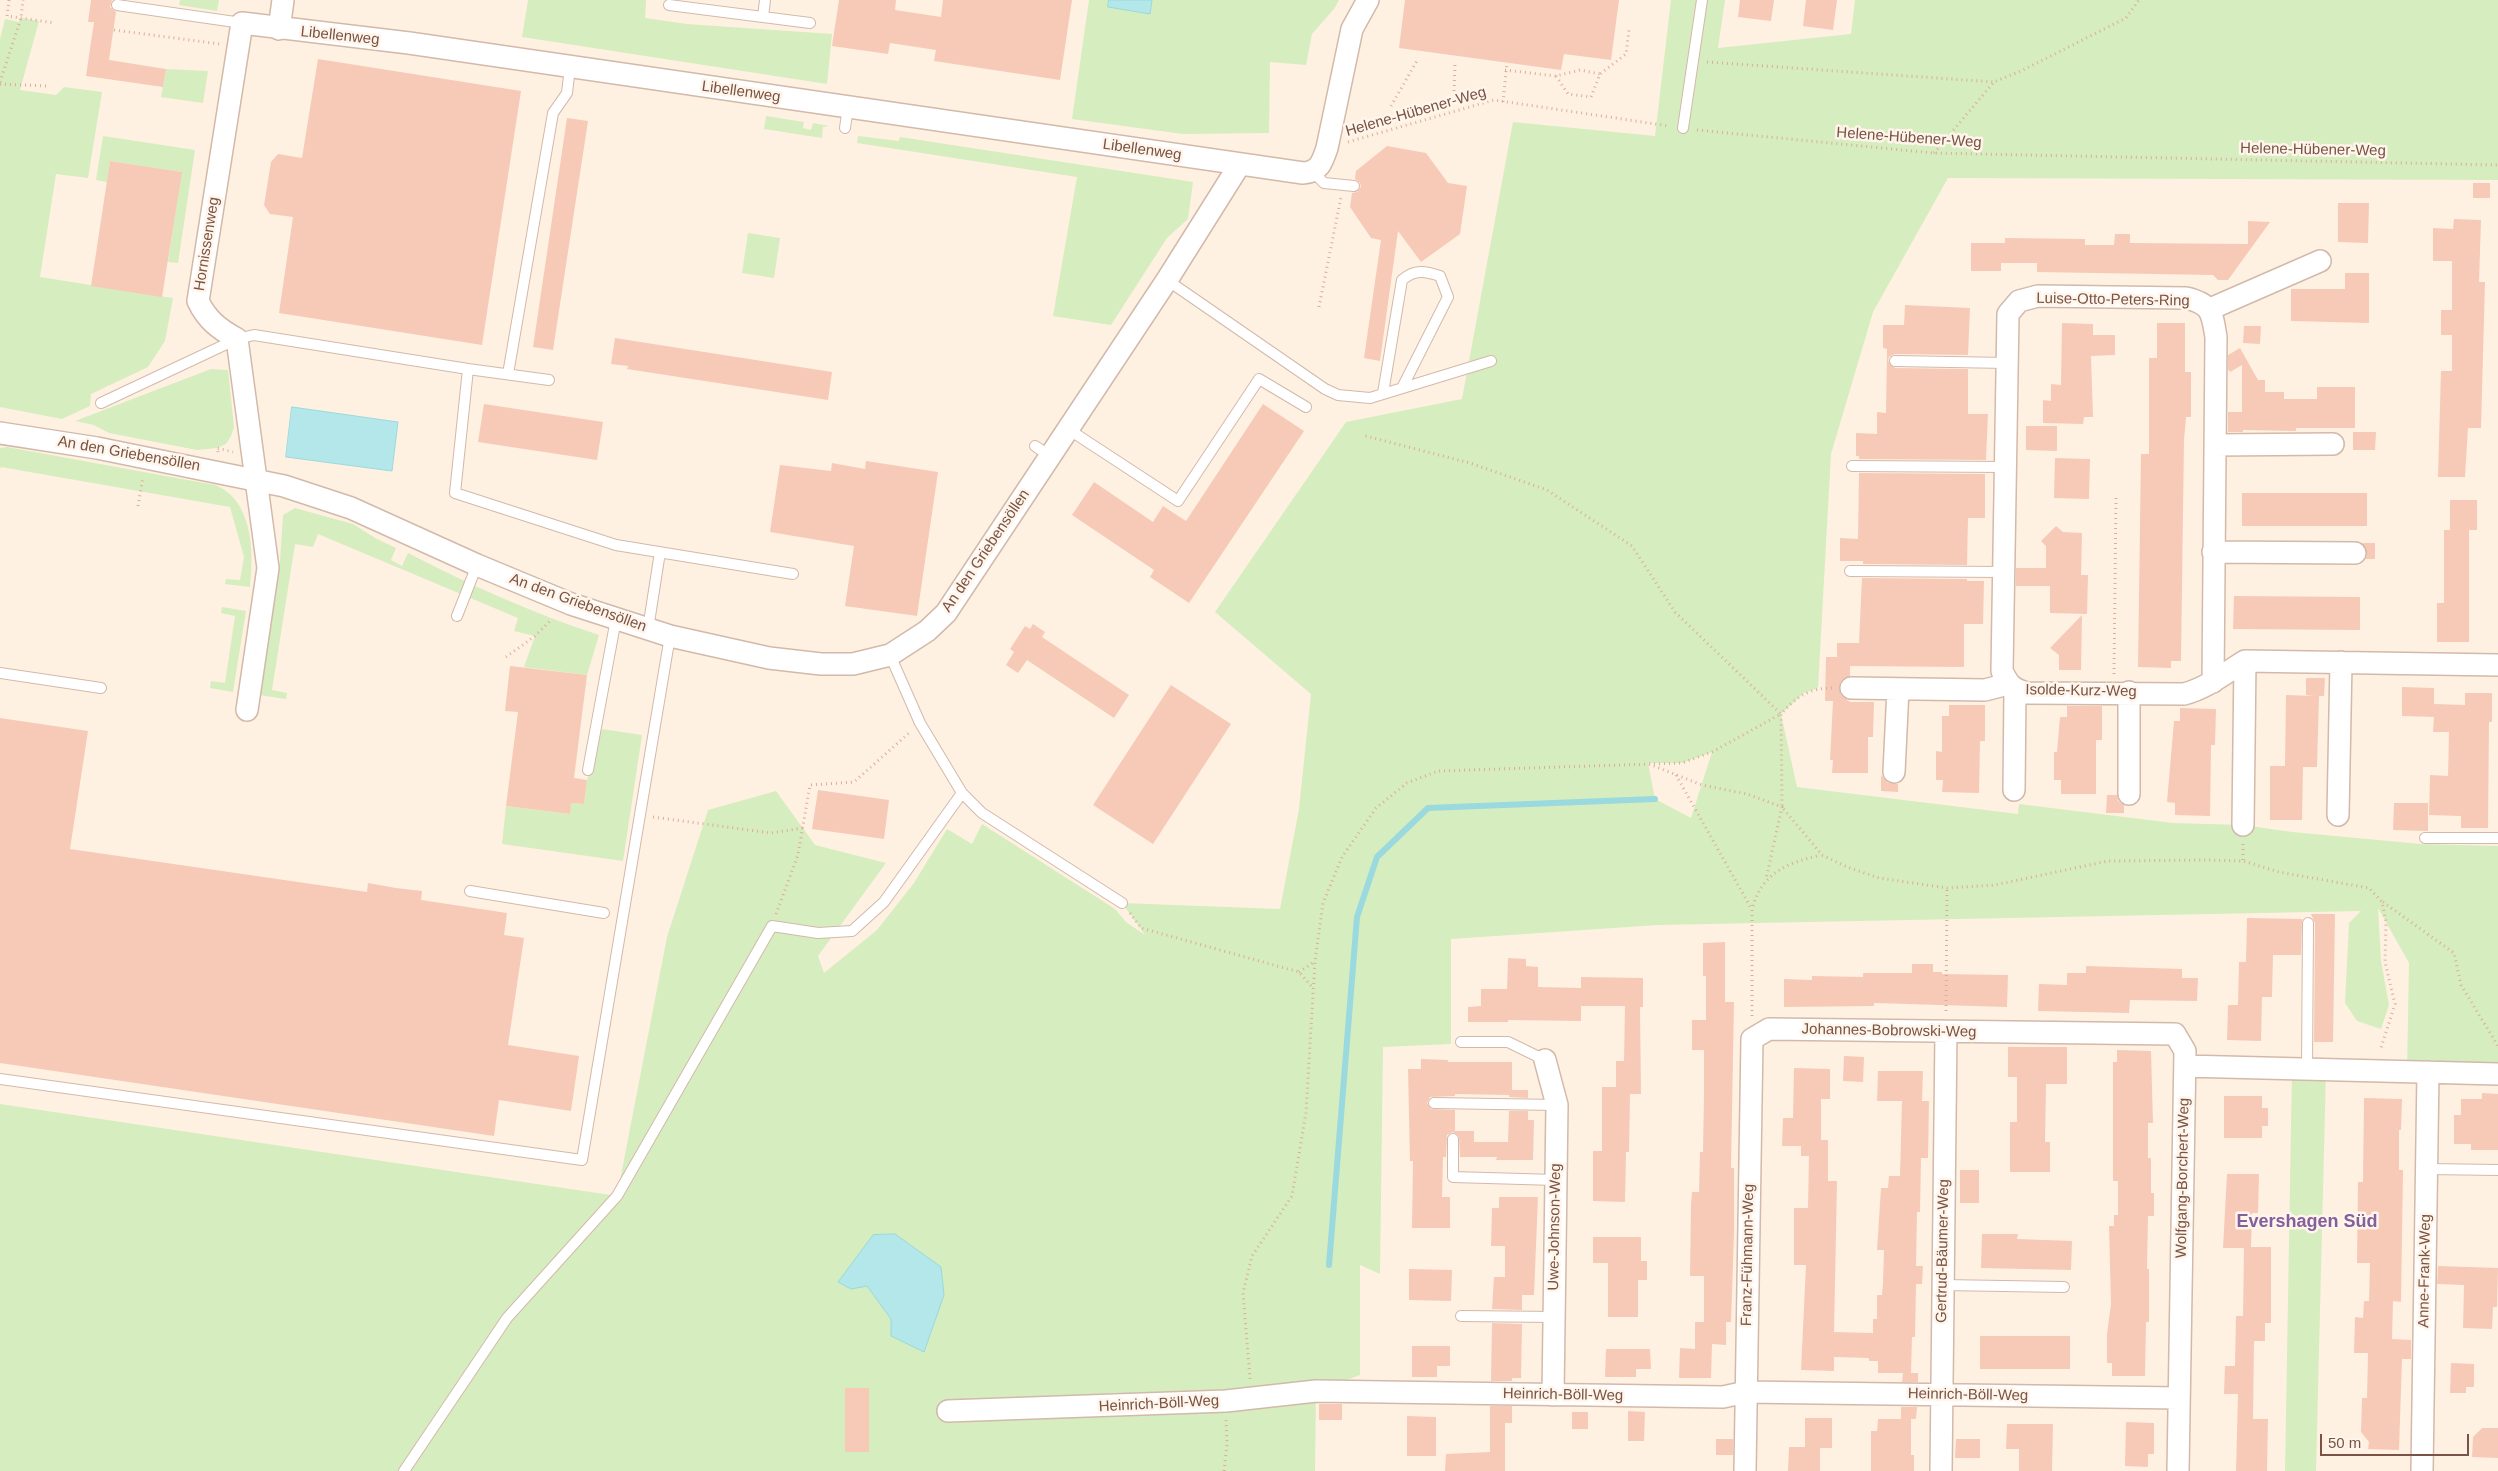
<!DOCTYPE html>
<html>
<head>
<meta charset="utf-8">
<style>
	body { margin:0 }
	#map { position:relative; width:2498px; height:1471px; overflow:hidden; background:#fef1e2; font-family:Arial,sans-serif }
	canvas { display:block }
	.scale { position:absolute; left:2320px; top:1434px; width:149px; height:22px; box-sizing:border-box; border:2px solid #795346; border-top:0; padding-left:6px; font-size:15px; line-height:18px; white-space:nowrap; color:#795346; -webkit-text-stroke:4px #fff5ea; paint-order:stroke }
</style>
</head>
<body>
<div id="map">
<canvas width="2498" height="1471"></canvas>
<div class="scale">50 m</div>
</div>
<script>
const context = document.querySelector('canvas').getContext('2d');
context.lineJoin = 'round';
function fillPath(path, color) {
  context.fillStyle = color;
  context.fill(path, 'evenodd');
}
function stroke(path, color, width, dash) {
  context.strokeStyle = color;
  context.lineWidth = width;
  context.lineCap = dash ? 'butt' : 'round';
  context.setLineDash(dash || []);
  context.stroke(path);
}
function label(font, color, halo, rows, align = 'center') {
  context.font = font + ' Arial,sans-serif';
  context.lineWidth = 5;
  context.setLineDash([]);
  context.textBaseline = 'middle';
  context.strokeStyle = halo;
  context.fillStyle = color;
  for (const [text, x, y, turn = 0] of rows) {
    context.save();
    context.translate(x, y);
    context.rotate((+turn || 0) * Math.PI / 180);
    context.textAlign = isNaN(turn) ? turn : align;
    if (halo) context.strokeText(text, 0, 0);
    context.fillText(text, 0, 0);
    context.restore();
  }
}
const green = new Path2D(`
	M180,0H219L217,11L179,5Z
	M528,0H646L645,18L687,24L832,34L827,84L522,37Z
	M1089,0H1339L1334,9L1312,34L1306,65L1270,62L1269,133L1183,134L1072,119Z
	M1671,0H1725L1718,48L1851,34L1855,0H2498V180L1948,178L1873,312L1831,454L1818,688L1804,693L1781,714L1797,787L2018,814L2019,804L2173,823L2243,825L2292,832L2421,844L2498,846V1074L2407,1072L2409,963L2378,908L2381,961L2389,1005L2381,1029L2357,1021L2345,1003L2349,923L2361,911L1658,925L1451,939V1044L1383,1047L1380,1274L1360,1265V1375L1316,1391L1315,1471H0V1104L617,1196L667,937L708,810L776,791L815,845L886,863L818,956L824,973L877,930L914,883L947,829L972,844L982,824L1115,909L1126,922L1145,935L1122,903L1280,909L1299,809L1311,694L1215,612L1346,422L1462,399L1513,122L1655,136ZM1712,752L1691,818L1655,799L1648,763H1682Z
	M21,18L39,21L20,90L56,95L64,87L102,92L88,178L56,174L40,277L173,298L165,341L148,367L91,394L90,406L62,419L0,407V39L5,19L19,22Z
	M166,69L208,71L203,103L161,97Z
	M766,116L804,122L803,128L811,130L813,123L829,126L823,127L822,138L764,129Z
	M103,136L195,150L178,263L168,262L181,172L110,161L107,182L96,180Z
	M858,136L899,141L900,137L1193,182L1188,219L1167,238L1111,325L1053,316L1077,177L857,143Z
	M748,233L780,238L774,278L742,273Z
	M211,369L228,370L234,427L231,436L226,444L217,448L197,450L109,433L94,425L75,421Z
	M7,447L215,485C253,500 254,552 250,587L225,584L226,579L240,580L244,557L230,507L1,467L0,469V448Z
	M295,508L353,524L375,538L396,548L391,560L402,566L408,553C470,585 532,613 599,635L587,675L524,667L535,636L514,631L518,618L318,534L313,547L295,544L272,690L287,693L286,699L259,695L280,561L283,515Z
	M222,607L246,611L233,692L210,688L211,681L225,683L235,616L221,613Z
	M602,729L642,735L623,861L502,844L506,806L569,814L571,803L584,804L587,780Z
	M2292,1069L2326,1070L2316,1471H2285Z`);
const water = new Path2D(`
	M1109,0H1152L1150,14L1108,7Z
	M292,407L398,422L392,471L286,457Z
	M895,1234L941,1267L944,1295L924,1352L891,1336V1319L867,1286L851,1289L838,1282L873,1235Z`);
const stream = new Path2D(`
	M1329,1265L1357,917L1377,857L1428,808L1655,799`);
const building = new Path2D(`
	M91,0H112L110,7L116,12L109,60L166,69L163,87L86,76L94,22H88Z
	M839,0H896L895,10L941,17L943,0H1072L1060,80L934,61L936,50L890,43L888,54L832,46Z
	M1405,0H1619L1611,60L1564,54L1561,70L1399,48Z
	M1740,0H1774L1771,21L1738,17Z
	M1806,0H1837L1833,30L1803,26Z
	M318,59L521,91L482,345L279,313L293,217L270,214L264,205L271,162L278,154L302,158Z
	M567,118L588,121L553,350L533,347Z
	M1387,146L1426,153L1448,183L1467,186L1460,234L1421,262L1398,231L1380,361L1364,358L1381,240L1371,238L1350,207L1352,193L1357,192L1361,187L1360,183L1355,179L1356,171Z
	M110,161L182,172L162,297L91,286Z
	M2473,183H2490V198H2473Z
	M2338,203H2369L2368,243L2338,242Z
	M2454,219L2481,220L2479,282H2485L2481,428H2468L2465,477H2438L2441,371H2452V335H2441V310H2452V261H2433V228L2453,229Z
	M2248,221L2270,222L2228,280H2218L2213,275L2037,272V263H2001V271H1971V243H2005V238L2085,239V245H2114L2115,234H2130V243L2248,244Z
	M2345,273H2369V323L2291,321V289H2345Z
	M1905,305L1970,308L1968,355L1895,354L1889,357L1888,361L1895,368L1968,369V414H1988L1986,460L1859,459V456H1856V433L1877,434V412L1886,413L1887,349L1883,348V325H1904Z
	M2062,323L2093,324V335H2115V355L2091,356L2093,417H2084L2083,424L2043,423V400L2051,401V384L2061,385Z
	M2157,323H2185V372H2191V417H2186L2184,440L2181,661H2171V668L2138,667L2141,454H2149V358H2157Z
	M2244,326H2261L2260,344L2243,343Z
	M615,338L832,372L828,400L627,369L628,366L611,364Z
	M2240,348L2258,380H2265V392H2284V399H2317V387H2355V428H2296V431L2243,430V432H2228V412H2242V365L2230,372L2228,369V355Z
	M484,404L603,422L597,460L478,442Z
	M1263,404L1304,431L1189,603L1150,577L1154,570L1072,515L1094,482L1153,522L1163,506L1186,521Z
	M2026,426H2057V451L2026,450Z
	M2353,432H2376L2375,450H2353Z
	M2055,458L2090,459L2089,499L2054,498Z
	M866,461L938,472L917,616L845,606L854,546L770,532L780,465L831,471L832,463L865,469Z
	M1859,473L1985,474V518H1968L1967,565L1863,564V561H1840V538L1858,539Z
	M2242,493H2367V526H2242Z
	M2450,500H2477V530H2469V642H2437V603H2444V530H2450Z
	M2056,526L2063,532L2082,533L2081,575H2088L2087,614L2050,613V586H2016V568H2046V546L2041,541Z
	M2362,543H2375V559H2366L2367,553Z
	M1862,578L1967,579V581H1984L1983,624H1964V667L1850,666V676L1840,682V694L1850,702H1874L1873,737H1868V773H1832L1833,760H1830L1833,701H1825L1826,657H1837V643H1859Z
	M2234,596L2360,597V630L2233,629Z
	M2082,615L2081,670H2059V655L2050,648Z
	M1033,624L1045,632L1042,637L1129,695L1114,718L1027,660L1018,673L1006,665L1014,652L1010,649L1025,626L1030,629Z
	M510,666L587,675L574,778L587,780L584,804L571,803L570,814L506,806L518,712L505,711Z
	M2306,678H2325L2324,696H2319L2317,767H2303L2302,820H2270V766H2285L2286,695L2315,696L2306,695Z
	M1171,685L1231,724L1153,844L1093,805Z
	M2402,687L2434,688V704L2465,705V693H2492V722H2489L2488,828H2461V816L2429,815L2430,775L2448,776L2449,732H2433L2434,717L2402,716Z
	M1949,705H1985V741H1980L1979,793L1942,792L1943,780H1936V751L1942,752V716H1949Z
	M2067,706H2102V740H2096V794H2061V780H2054V752H2057L2060,717H2067Z
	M2180,708L2216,709L2215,745H2211L2210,816L2175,815V803L2167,802L2174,721H2180Z
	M0,718L88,731L70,849L367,892L368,883L396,888L422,891L421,900L507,913L504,935L524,938L508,1045L579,1056L571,1111L499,1100L494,1136L0,1063Z
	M1881,775L1888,783L1898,784V792L1881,791Z
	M818,790L889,800L884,839L812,829Z
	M2107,795H2117L2118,801L2124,805V813H2106Z
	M2394,803H2428V831L2393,830Z
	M2311,914H2335L2333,1042H2314L2315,923Z
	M2247,918L2302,919L2301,955H2273L2272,997H2262L2261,1041L2227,1040L2228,1005H2238L2239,962H2246Z
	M1725,942V1002H1734L1731,1168H1734V1233L1731,1322H1726V1345L1712,1344L1711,1378H1679L1680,1348L1695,1349V1322H1704V1276H1690L1691,1204L1692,1192H1699L1700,1152H1703L1704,1094V1050H1692V1020H1706V976H1703V943Z
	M1508,958L1526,959V966L1538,967V987L1581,988V977L1643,978V1007H1640L1641,1094H1630L1629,1152H1626L1625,1202L1593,1201V1151H1602V1087H1616V1061H1624L1625,1006H1581V1021L1508,1020V1022H1468V1007L1481,1006V989H1507Z
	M1912,964H1933V972H1942V974L2008,975L2007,1007L1874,1003V1006L1784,1007V979L1812,980V976L1863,977V973H1912Z
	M2086,966L2182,969V978H2198L2197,1001L2130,1000L2129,1013L2038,1011L2039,984L2067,985V973H2086Z
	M2008,1047H2067V1084H2046L2045,1142H2050V1172H2010V1122H2017V1077H2008Z
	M2117,1050L2151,1051L2153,1123H2148V1158H2151V1193H2154V1216H2148L2147,1269H2149V1322H2146L2145,1376H2112V1363H2107V1334L2111,1304L2109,1226H2114V1215H2118V1181H2113V1062H2117Z
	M1844,1056L1864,1057L1863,1082L1843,1081Z
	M1421,1059L1448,1060V1062H1512V1090H1528V1098L1509,1097V1095L1455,1094V1096L1430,1097L1427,1103L1431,1109L1455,1110V1131H1474V1142H1508L1509,1111H1528V1120H1534L1533,1160H1496L1497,1157H1460L1459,1136L1453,1132L1447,1135L1446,1157H1443L1442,1197H1450V1228H1412L1413,1161H1410L1408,1069H1421Z
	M1794,1068L1830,1069V1099H1821V1140H1828V1181H1837L1834,1332L1873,1333V1319H1877V1295H1882L1883,1283L1884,1250H1877L1881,1188H1888L1889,1176H1900L1902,1101H1877L1878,1071H1923L1922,1101H1929L1928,1158H1921L1920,1212H1917L1916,1266H1923L1922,1284H1916L1915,1337H1912L1911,1373H1903H1918V1382H1902L1903,1373H1878V1361H1869V1358L1834,1357V1371L1801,1370L1806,1265H1794V1208H1808L1809,1156H1801V1146H1782L1783,1118H1793Z
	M2482,1093L2498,1094V1150H2471V1144H2454V1115H2461V1099H2482Z
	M2224,1096H2262V1108H2268V1126H2262V1138H2224Z
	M2364,1098L2402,1099L2401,1130H2399V1170H2403L2401,1302L2393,1301L2392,1339L2411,1340V1359H2402L2399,1450L2368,1449L2369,1442L2361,1432L2362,1398H2367L2368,1353H2354L2355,1317L2363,1318L2364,1301H2369L2370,1263H2357L2358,1182H2363Z
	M1960,1170H1979V1203H1960Z
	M2227,1174H2259L2258,1213H2252L2251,1247H2271V1323H2265V1341H2254L2253,1419H2268L2267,1471H2236L2238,1394H2224L2225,1366H2235L2236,1316H2243L2244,1248H2223Z
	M1499,1197H1538L1534,1295H1522V1310L1492,1309L1494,1277H1505V1246H1491L1492,1208H1499Z
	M1982,1234H2018L2017,1239L2072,1241L2071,1270L1981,1268Z
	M1593,1237H1641V1261H1647V1280H1638V1317H1608V1263H1593Z
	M2438,1266L2498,1268L2497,1307H2493L2492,1329L2463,1328L2464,1285L2437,1284Z
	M1409,1269L1452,1270L1451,1301L1409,1300Z
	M1492,1323L1522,1324L1521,1378H1512V1381H1491Z
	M1980,1336H2070V1369H1980Z
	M1412,1346H1450V1366H1437V1377H1412Z
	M1606,1349H1650L1651,1369H1636V1377H1605Z
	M2451,1363L2474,1364V1387H2466V1393H2450Z
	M845,1388H869V1452H845Z
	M1319,1404H1342V1420H1319Z
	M1490,1406H1512V1423H1505V1471H1445L1446,1454L1490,1452Z
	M1901,1407H1917L1916,1419H1911V1455H1914V1471H1871V1431H1877L1878,1419H1901Z
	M1628,1411L1645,1412L1644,1441H1628Z
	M1572,1412H1588V1429H1572Z
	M1407,1416L1436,1417V1456H1407Z
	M1805,1418H1832V1448H1820V1471H1788L1789,1447H1805Z
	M2126,1422L2154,1423V1454H2148V1467L2125,1466Z
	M2007,1424H2053L2052,1471H2019V1449H2006Z
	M2482,1428H2498V1458L2472,1457L2473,1437Z
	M1716,1439H1733V1455H1716Z
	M1956,1439H1980V1458H1955Z`);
const path = new Path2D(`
	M9,0L7,16L55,23
	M114,30L220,44
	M1707,62L1994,82
	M1505,70L1556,76L1580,70L1600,74
	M1556,76L1568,94L1591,97L1600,74L1626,54L1629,30
	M0,82L21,18L23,0
	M0,84L47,86
	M1454,91L1455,64
	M1503,102L1507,63
	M1391,106L1418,59
	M1697,130L1933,153L2498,165
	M1348,142L1494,100L1669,126
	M1934,153L1994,82L2023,70L2126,18L2139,0
	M1319,307L1341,197
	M218,452L217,448L233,452
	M138,506L143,477
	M506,657L535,636L552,619
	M2114,674L2116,495
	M1832,688C1809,688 1796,697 1781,714L1782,807L1822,855L1847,867L1879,878L1947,888L1995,885L2108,861L2207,860L2243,861L2279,872L2369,888L2382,902L2386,921L2385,962L2395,1004L2380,1051
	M1649,764L1702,785L1747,794L1782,807L1766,879
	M1676,775L1751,908
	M653,817L771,833L803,828
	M2243,844V861
	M2383,902L2454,953L2461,985L2498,1046
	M1130,913L1141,928L1299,972L1313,988
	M776,914L798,855L810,785L854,782L909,733
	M1299,972L1314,962
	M1946,1011L1947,888
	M1752,1016V909C1762,873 1786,863 1821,855
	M1250,1379L1243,1293L1252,1256L1292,1196L1306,1112L1315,961L1323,903L1342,857L1376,808L1407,783L1438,771L1682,763L1712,752L1781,714L1675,612L1632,546L1547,490L1470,463L1362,435
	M1224,1471L1227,1444L1226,1419`);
const service = new Path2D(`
	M117,5L242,23
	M669,5L810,23
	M763,17L765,0
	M845,128L848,107
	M1683,128L1702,0
	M1313,172L1324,183L1354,186
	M1167,280L1325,389L1338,395L1370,398L1491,361
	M1895,361L2007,363
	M468,369L455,493L616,545L793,574
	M508,374L553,113L567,93L570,67
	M1383,393L1402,280C1415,269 1425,271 1440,276L1448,297L1402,388
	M101,403L237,339L254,335L468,369L549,380
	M1068,429L1178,501L1259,379L1306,407
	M1035,446L1050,456
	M1852,466L2006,467
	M1850,571L2004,572
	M457,616L477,565
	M648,629L660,552
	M890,655L920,723L962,793L982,813L1122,903
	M0,673L101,688
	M588,770L616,619
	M2425,838H2498
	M470,891L604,913
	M1461,1042H1508L1545,1060
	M2307,1069L2308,923
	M0,1079L582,1160L670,636
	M1434,1103L1557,1105
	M1453,1139V1177L1556,1180
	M2427,1169L2498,1170
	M1943,1285L2064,1287
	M1461,1316L1554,1317
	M404,1471L507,1318L617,1196L772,926L818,933L852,931L884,902L962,793`);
const minor = new Path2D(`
	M279,29L283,0
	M2210,309L2320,261
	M0,433L97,448L284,486L351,508L477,565L571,604L670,636L769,658L821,664H853L890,655L927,631L946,613L1167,280L1240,164
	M2215,445L2333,444
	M2213,552L2355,553
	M2213,682L2216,337C2212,313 2212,304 2186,298L2038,296L2019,301L2008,314L2002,671C2008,684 2012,689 2027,693L2184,694C2207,688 2225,673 2245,661L2498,665
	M1851,688L1985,690L2008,684
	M247,710L268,568L237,339C219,329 207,320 198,301L242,23L409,43L1303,173C1319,172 1322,163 1327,148L1352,29L1368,0
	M1894,772L1898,689
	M2014,790L2015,689
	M2129,794V692
	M2338,815L2341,662
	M2243,825L2245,661
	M1545,1060L1557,1105L1553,1395
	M2185,1066L2498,1074
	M948,1411L1226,1401L1316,1391L1723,1397L1746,1392L2179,1398
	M1745,1471L1752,1039L1769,1029L2175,1034L2185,1051L2178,1471
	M1941,1471L1946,1032
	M2422,1471L2428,1072`);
const streetNames = [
	["Libellenweg",340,36,6],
	["Libellenweg",741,92,8],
	["Helene-Hübener-Weg",1416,112,-16],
	["Helene-Hübener-Weg",1909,138,4],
	["Libellenweg",1142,150,8],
	["Helene-Hübener-Weg",2313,150,1],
	["Hornissenweg",207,244,-81],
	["Luise-Otto-Peters-Ring",2113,300,1],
	["An den Griebensöllen",129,454,10],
	["An den Griebensöllen",986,551,-56],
	["An den Griebensöllen",578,603,20],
	["Isolde-Kurz-Weg",2081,691,1],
	["Johannes-Bobrowski-Weg",1889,1031,1],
	["Wolfgang-Borchert-Weg",2183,1178,-89],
	["Uwe-Johnson-Weg",1555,1227,-89],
	["Gertrud-Bäumer-Weg",1943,1251,-89],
	["Franz-Fühmann-Weg",1748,1255,-89],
	["Anne-Frank-Weg",2425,1271,-89],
	["Heinrich-Böll-Weg",1563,1395,1],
	["Heinrich-Böll-Weg",1968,1395,1],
	["Heinrich-Böll-Weg",1159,1404,-3]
];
const quarterNames = [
	["Evershagen Süd",2307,1222]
];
fillPath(green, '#d6edbf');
fillPath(water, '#b4e7ea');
stroke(water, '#9ad9dd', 1);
stroke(stream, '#9ad9dd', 6);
fillPath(building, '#f7cab7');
stroke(service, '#d3b9aa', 12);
stroke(minor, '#d3b9aa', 24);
stroke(path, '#dcad9a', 3, [1, 4]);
stroke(service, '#fff', 10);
stroke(minor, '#fff', 21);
label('15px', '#795346', '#fff5ea', streetNames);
label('bold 18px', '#83609d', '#fff5ea', quarterNames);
</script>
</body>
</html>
